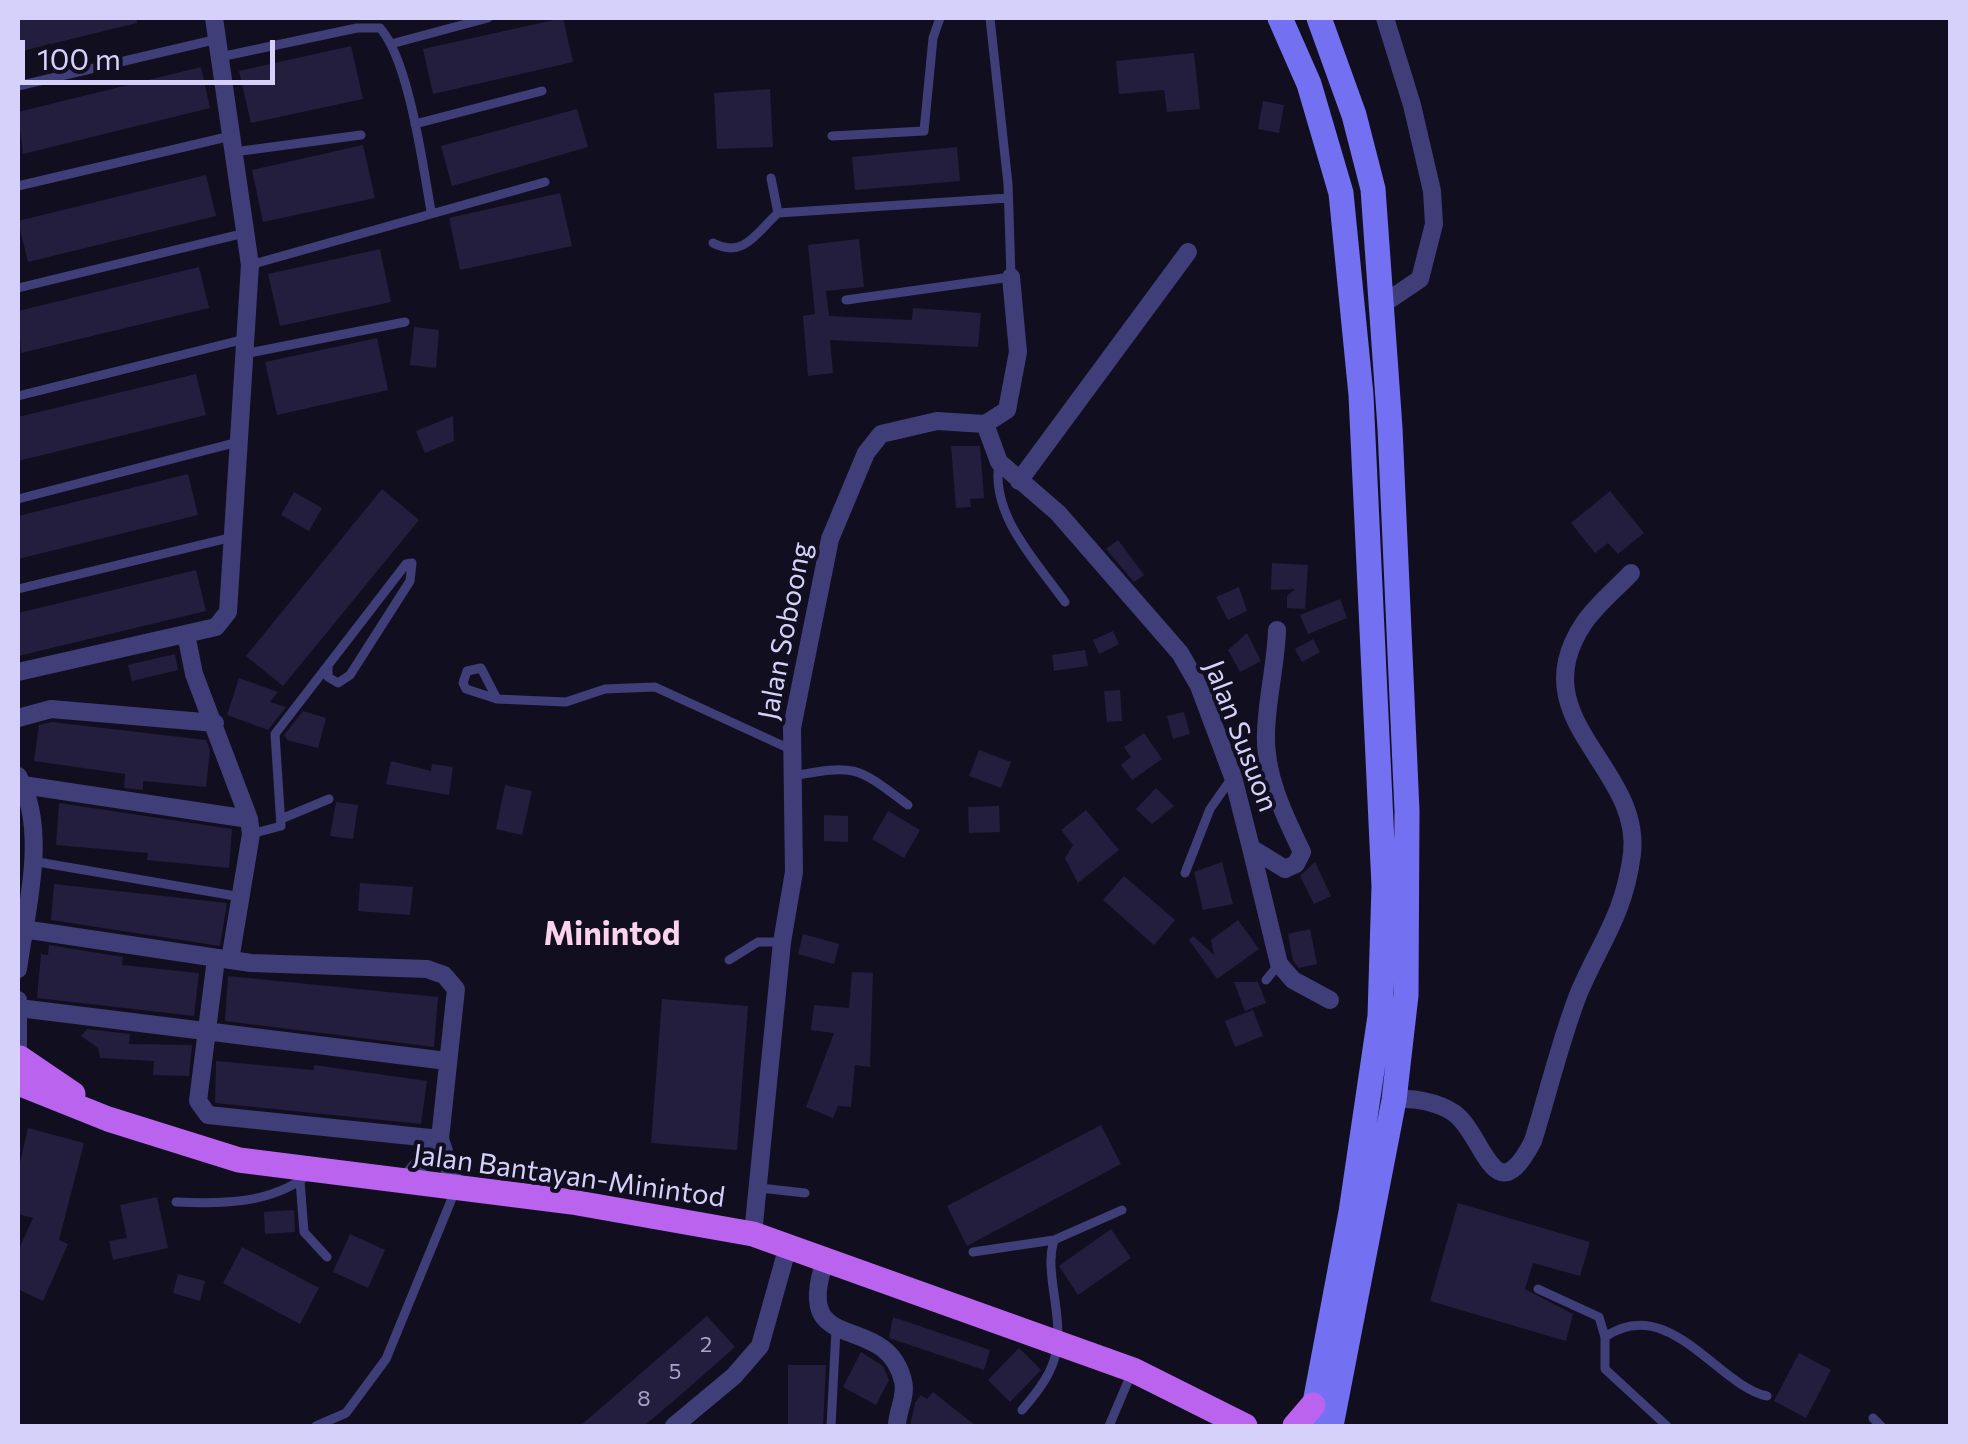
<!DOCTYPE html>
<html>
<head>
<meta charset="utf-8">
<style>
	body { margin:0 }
	#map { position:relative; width:1968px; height:1444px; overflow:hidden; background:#110f1f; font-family:Commissioner,sans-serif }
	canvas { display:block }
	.frame { position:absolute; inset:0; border:20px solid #d5d1fa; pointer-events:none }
	.scale { position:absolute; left:20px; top:40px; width:255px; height:45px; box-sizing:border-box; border:5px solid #d5d1fa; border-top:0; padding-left:12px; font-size:30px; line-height:35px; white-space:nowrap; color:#d5d1fa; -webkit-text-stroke:8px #110f1f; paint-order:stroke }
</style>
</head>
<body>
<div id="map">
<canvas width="1968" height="1444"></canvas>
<div class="frame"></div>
<div class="scale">100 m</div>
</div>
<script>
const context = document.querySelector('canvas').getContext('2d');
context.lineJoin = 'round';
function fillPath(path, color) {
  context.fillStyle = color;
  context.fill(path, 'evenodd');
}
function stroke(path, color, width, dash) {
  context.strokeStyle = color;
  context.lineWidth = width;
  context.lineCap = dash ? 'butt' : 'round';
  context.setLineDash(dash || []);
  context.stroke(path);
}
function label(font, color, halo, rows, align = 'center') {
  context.font = font + ' Commissioner,sans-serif';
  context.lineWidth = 8;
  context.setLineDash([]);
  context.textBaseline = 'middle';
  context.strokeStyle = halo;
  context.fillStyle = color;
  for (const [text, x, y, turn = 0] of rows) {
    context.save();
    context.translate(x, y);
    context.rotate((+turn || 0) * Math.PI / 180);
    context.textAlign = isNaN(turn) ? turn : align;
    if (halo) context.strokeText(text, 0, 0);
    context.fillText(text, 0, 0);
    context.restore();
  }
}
const building = new Path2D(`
	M18,18H136L137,23L18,52Z
	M563,18L573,62L433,94L423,49Z
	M351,46L363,99L251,123L239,71Z
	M1194,53L1200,109L1167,112L1164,90L1119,94L1116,61Z
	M201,67L210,108L23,154L18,112Z
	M770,89L773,147L717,149L714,93Z
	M1263,101L1284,105L1279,133L1258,129Z
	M577,109L588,147L452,186L441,146Z
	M363,145L375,198L263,222L252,170Z
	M957,147L960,181L855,190L852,157Z
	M206,175L216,216L28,262L18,221Z
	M560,193L572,246L460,270L449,218Z
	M859,239L864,287L826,291L829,316L912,320L913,308L981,313L978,347L830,340L833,373L808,376L803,316L815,314L808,245Z
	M380,249L391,302L280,326L268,274Z
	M199,267L209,308L21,353L18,311Z
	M414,327L439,330L436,368L410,365Z
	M377,338L388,390L277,415L265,362Z
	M196,374L206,415L18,461V417Z
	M453,416L454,441L425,453L416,431Z
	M951,446H980L984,498L970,499L971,507L956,508Z
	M188,474L198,515L18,559V516Z
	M382,489L419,520L283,686L246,656Z
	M1610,491L1644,533L1618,554L1608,543L1595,553L1571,523Z
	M294,492L322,508L309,531L281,515Z
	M1118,540L1144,575L1134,582L1106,549Z
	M1272,563L1308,565L1305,609L1287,608V596L1295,589L1271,590Z
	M196,570L206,611L18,656V613Z
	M1239,587L1247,611L1228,620L1216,597Z
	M1340,599L1347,618L1308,634L1300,615Z
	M1113,631L1119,644L1099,654L1093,640Z
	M1247,633L1261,661L1240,672L1228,650Z
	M1313,639L1320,652L1302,662L1295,649Z
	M1085,650L1088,666L1054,671L1052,655Z
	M175,654L178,670L132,681L128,665Z
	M239,678L278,692L270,702L286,707L268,730L227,715Z
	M1120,690L1122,721L1107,722L1104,691Z
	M303,711L326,718L318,748L287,740L284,735Z
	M1184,712L1190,734L1173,739L1167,716Z
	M52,722L206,740L210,750L206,787L143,781V790L124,788L125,774L34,761L39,725Z
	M1144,733L1162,759L1132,780L1121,765L1131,757L1124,747Z
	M979,750L1011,762L1001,788L969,776Z
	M391,761L431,771L432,764L453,767L449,795L386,784Z
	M505,785L532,791L522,835L496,829Z
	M1156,788L1174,806L1152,824L1136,809Z
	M336,802L358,805L353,839L330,836Z
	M59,803L232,829L229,868L147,860L148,853L56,845Z
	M999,806L1000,832L969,833L968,807Z
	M1086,810L1119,850L1078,883L1065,858L1073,845L1061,830Z
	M888,811L920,830L904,858L872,839Z
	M824,815L848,816V842L824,841Z
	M1222,862L1233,904L1203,910L1194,872Z
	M1315,862L1331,896L1314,904L1300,876Z
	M1124,876L1175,920L1154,945L1103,900Z
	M360,883L413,887L410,915L358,911Z
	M54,884L227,903L220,946L51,920Z
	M1238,920L1259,949L1217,979L1189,940L1193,936L1214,955L1211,940Z
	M1310,929L1317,964L1299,968L1293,961L1288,934Z
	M803,934L839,944L834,964L798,954Z
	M49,945L123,957L122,965L199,973L194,1016L37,998L41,954L48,955Z
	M852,972L873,973L870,1067L855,1065L851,1107L838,1106L833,1118L806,1107L834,1033L811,1030L814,1005L849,1008Z
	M228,976L438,997L434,1047L225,1021Z
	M1234,982H1258L1266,1003L1245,1011Z
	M662,999L748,1006L737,1150L651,1143Z
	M1253,1010L1263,1036L1235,1047L1225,1021Z
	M87,1029L130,1034L129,1044L192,1045L189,1076L153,1075L154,1061L100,1058L98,1048L81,1036Z
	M216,1061L314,1070V1065L427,1081L421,1124L215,1103Z
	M1101,1125L1121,1164L967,1246L947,1206Z
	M28,1128L84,1143L59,1240L68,1244L43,1301L18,1289V1251L33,1218L18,1214V1171Z
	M157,1197L168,1248L113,1260L109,1241L127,1238L120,1205Z
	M1458,1203L1590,1242L1580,1276L1533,1263L1525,1289L1573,1314L1566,1341L1430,1301Z
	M294,1210L295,1232L265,1234L264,1212Z
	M1111,1229L1131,1258L1078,1295L1059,1266Z
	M350,1234L385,1250L368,1288L333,1272Z
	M242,1247L319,1288L300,1324L223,1283Z
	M178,1274L205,1281L200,1301L173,1293Z
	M707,1316L735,1347L684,1392L644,1426H580Z
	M893,1317L990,1350L984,1370L889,1338Z
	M1019,1348L1041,1370L1010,1402L988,1380Z
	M861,1352L883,1366L889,1380L876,1405L843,1387Z
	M1799,1353L1831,1370L1806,1418L1774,1401Z
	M788,1365H826L823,1426H788Z
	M933,1392L976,1426H910L915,1403L921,1395L927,1399Z`);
const lane = new Path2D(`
	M391,44L488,18
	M220,57L357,28H380C409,60 423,167 431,211
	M18,86L218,39
	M415,124L542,91
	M832,136L924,131L933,38L940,18
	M234,152L361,135
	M771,178L778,213
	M18,186L231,136
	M713,243C744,259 756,233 778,213L1008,198
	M250,265L545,182
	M18,288L245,233
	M846,300L1011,277L1008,184L990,18
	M244,354L405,322
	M18,396L245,339
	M999,462C990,515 1036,561 1065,602
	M18,499L238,442
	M18,589L233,537
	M497,699L481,668L467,671L463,683L466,689L497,699L566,702L605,689L655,687L790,749
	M793,776C857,764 857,767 908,805
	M281,819L329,799
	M251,834L281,826L275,734L406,564L412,563L410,581L350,675L338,683L328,677V666
	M32,861L241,897
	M1185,873L1210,809L1231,779
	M729,960L758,942H782
	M1266,980L1279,964
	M300,1181L304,1232L327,1257
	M760,1188L805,1193
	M176,1202C223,1204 270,1204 308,1175
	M1054,1240L1122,1210
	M973,1252L1054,1240C1049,1257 1051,1269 1053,1287C1062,1346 1062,1364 1022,1410
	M1538,1289L1599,1317L1605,1337V1369L1667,1426
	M1605,1337C1669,1293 1718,1386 1767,1396
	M1873,1418L1881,1426
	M316,1426L346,1413L386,1359L455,1191
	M831,1426L836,1330
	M1109,1426L1132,1372`);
const street = new Path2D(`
	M1383,304L1420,279L1434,224L1432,191L1412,105L1385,18
	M985,424L999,462L1058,513L1180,653L1199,686L1233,777L1251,848L1285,869L1296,864L1302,852C1284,815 1264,774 1266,732C1267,698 1276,664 1277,630
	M1019,481L1188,252
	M186,634L194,674L249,819L251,834L230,960
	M18,672L216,627L228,612L250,265L214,18
	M18,718L51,709L215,723
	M23,785L249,819
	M1251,848L1279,964L1293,980L1330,1000
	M23,929L251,963L427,969L444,975L456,989L440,1139L456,1189
	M216,959L198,1101L208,1115L440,1139
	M18,969C26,910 49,830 18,776
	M19,1008L447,1061
	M18,1048V1000
	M1394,1100C1412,1097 1438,1102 1454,1113C1484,1134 1494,1217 1533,1141C1548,1093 1560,1042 1578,995C1600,942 1624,916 1632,854C1642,766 1519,719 1584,623C1596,605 1616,589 1631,573
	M405,1182L440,1139
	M753,1234L782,942L794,872L792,728L830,539L866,453L881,434L937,421L985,424L1007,410L1018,352L1011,277
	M826,1258C789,1361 886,1308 903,1381C907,1396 897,1411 897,1426
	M674,1426L734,1376L760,1346L788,1246`);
const secondary = new Path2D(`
	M1280,18L1309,84L1341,193L1361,395L1384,886L1380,1016L1351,1212L1311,1424
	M1319,18L1354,115L1373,189L1390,428L1407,811L1406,995L1394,1100L1331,1426`);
const primary = new Path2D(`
	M20,1058L73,1094
	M18,1083L108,1119L239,1160L572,1202L753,1234L1133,1370L1245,1426
	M1295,1426L1313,1405`);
const numberNames = [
	["2",706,1345],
	["5",675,1372],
	["8",644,1399]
];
const streetNames = [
	["Jalan Soboong",785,631,-79],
	["Jalan Susuon",1241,736,69],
	["Jalan Bantayan-Minintod",569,1176,8]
];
const quarterNames = [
	["Minintod",612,934]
];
fillPath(building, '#231d3e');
stroke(lane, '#403e79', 9);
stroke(street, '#403e79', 18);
stroke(secondary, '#7371f1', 25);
stroke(primary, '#ba63ef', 25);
label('22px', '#a8a4cb', null, numberNames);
label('28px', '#d5d1fa', '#110f1f', streetNames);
label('bold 32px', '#fbd3ec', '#110f1f', quarterNames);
</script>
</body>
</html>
